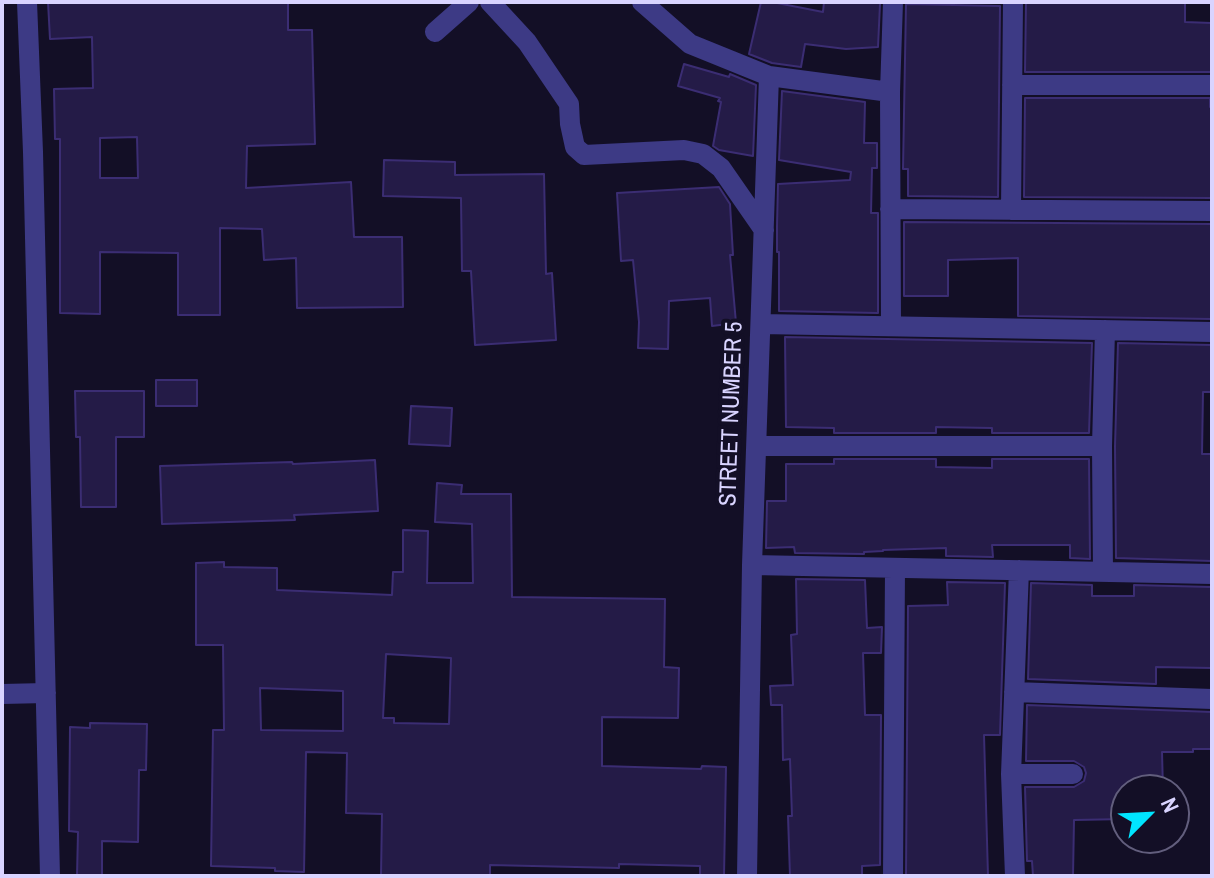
<!DOCTYPE html>
<html>
<head>
<meta charset="utf-8">
<style>
	body { margin:0 }
	#map { position:relative; width:1214px; height:878px; overflow:hidden; background:#130f26; font-family:"Archivo Narrow",sans-serif }
	canvas { display:block }
	.frame { position:absolute; inset:0; border:4px solid #d9d4ff; pointer-events:none }
	.north { position:absolute; left:1110px; top:774px; width:80px; height:80px; box-sizing:border-box; background:#130f26; border:2px solid #625e7d; border-radius:50%; rotate:66deg; font-size:22px; font-weight:700; line-height:32px; text-align:center; color:#d9d4ff }
	.north::after { content:''; display:block; margin:auto; width:28px; height:36px; background:#00e5ff; clip-path:polygon(50% 0,100% 100%,50% 72%,0 100%) }
</style>
</head>
<body>
<div id="map">
<canvas width="1214" height="878"></canvas>
<div class="frame"></div>
<div class="north">N</div>
</div>
<script>
const context = document.querySelector('canvas').getContext('2d');
context.lineJoin = 'round';
function fillPath(path, color) {
  context.fillStyle = color;
  context.fill(path, 'evenodd');
}
function stroke(path, color, width, dash) {
  context.strokeStyle = color;
  context.lineWidth = width;
  context.lineCap = dash ? 'butt' : 'round';
  context.setLineDash(dash || []);
  context.stroke(path);
}
function label(font, color, halo, rows, align = 'center') {
  context.font = font + ' "Archivo Narrow",sans-serif';
  context.lineWidth = 8;
  context.setLineDash([]);
  context.textBaseline = 'middle';
  context.strokeStyle = halo;
  context.fillStyle = color;
  for (const [text, x, y, turn = 0] of rows) {
    context.save();
    context.translate(x, y);
    context.rotate((+turn || 0) * Math.PI / 180);
    context.textAlign = isNaN(turn) ? turn : align;
    if (halo) context.strokeText(text, 0, 0);
    context.fillText(text, 0, 0);
    context.restore();
  }
}
const building = new Path2D(`
	M48,2H288V30H312L315,144L247,146L246,188L351,182L354,237H402L403,307L297,308L296,258L264,260L262,229L220,228V315H178V253L100,252V314L60,313V139H55L54,89L93,88L92,37L50,39ZM137,137L138,178H100V138Z
	M761,2H772L823,12L824,2H878L880,4L878,47L846,49L805,44L801,67L772,63L749,54Z
	M1026,2H1185V22L1211,23V72H1025Z
	M906,4L1000,6L998,197L908,196V169H903Z
	M684,64L729,77L730,74L756,85L753,156L719,150L713,146L721,102L718,101L720,98L678,86Z
	M782,91L865,102L864,143H877V168H872L871,213H878V313L779,311V252H777V226L778,184L850,180L851,172L779,160Z
	M1025,98H1210V107H1212V198L1024,197Z
	M384,160L455,162V175L544,174L546,274L552,273L556,340L475,345L471,271H462L461,198L383,196Z
	M719,187L730,204L733,255H730L736,323L712,326L710,298L669,301L668,349L638,348L639,322L633,260L621,261L617,193Z
	M904,222L1212,224V319L1018,316V258L948,260V296H904Z
	M785,337L1092,343L1089,433H992V428L936,427V433H834V428L786,427Z
	M1118,343L1212,345V392H1203L1202,454H1212V561L1116,558L1115,446Z
	M156,380H197V406H156Z
	M75,391H144V437H116V507H81L80,437H76Z
	M411,406L452,408L450,446L409,444Z
	M834,459H936V467L992,468V459H1089L1090,559L1070,558V545H992L993,557L946,556V548L883,550V551L864,552V554L795,553L794,547L766,548L767,501H786V464H834Z
	M375,460L378,511L294,515L295,520L162,524L160,466L292,462L293,464Z
	M437,483L462,485L461,494H511L512,597L665,599L664,667L679,668L678,718L602,717V766L701,769L702,766L726,767L724,876H700V866L619,864V868L490,865V876H381L382,814L346,813L347,753L306,752L304,872L275,871V868L211,866L213,730H224L223,645H196V563L224,562V567L277,568V590L392,595L393,572H403V530L428,531L427,583H473L472,524L435,522ZM386,654L451,658L449,724L394,723V718H383ZM260,688L343,691V731L261,730Z
	M796,579L865,580L867,628L882,627L881,653H863L865,715H881L880,865L862,866V876H790L788,816H792L790,759L783,760L782,705H771L770,686L793,685L791,635L797,634Z
	M947,582L1005,583L1000,735H984L988,876H906L908,606L948,605Z
	M1031,583L1092,585V596H1134V585L1212,587V668L1156,667V684L1028,679Z
	M1027,705L1212,712V749H1193V752H1162L1163,790H1126V819L1074,820L1073,876H1033L1032,861H1027L1025,787H1074L1084,781L1086,773L1084,767L1074,761H1026Z
	M90,723L147,724L146,770H139L138,842L102,841V876H77L78,832L69,831L70,727L90,728Z`);
const minor = new Path2D(`
	M27,2L33,152L50,876
	M490,2L527,42L569,104L570,124L575,147L584,155L684,150L703,154L721,168L764,230
	M642,2L690,44L769,76L890,92
	M435,32L469,2
	M1012,85H1212
	M890,209L1212,211
	M1011,210L1013,2
	M761,324L1212,332
	M891,326L890,92L893,2
	M757,446H1102
	M752,565L1212,574
	M1103,572L1102,446L1105,330
	M1014,692L1212,699
	M2,694L46,693
	M1011,774H1073
	M747,876L752,565L769,76
	M893,876L895,568
	M1015,876L1011,774L1019,570`);
const streetNames = [
	["STREET NUMBER 5",732,414,-88]
];
fillPath(building, '#241b47');
stroke(building, '#3b2d73', 2);
stroke(minor, '#3d3a85', 20);
label('24px', '#d9d4ff', '#130f26', streetNames);
</script>
</body>
</html>
